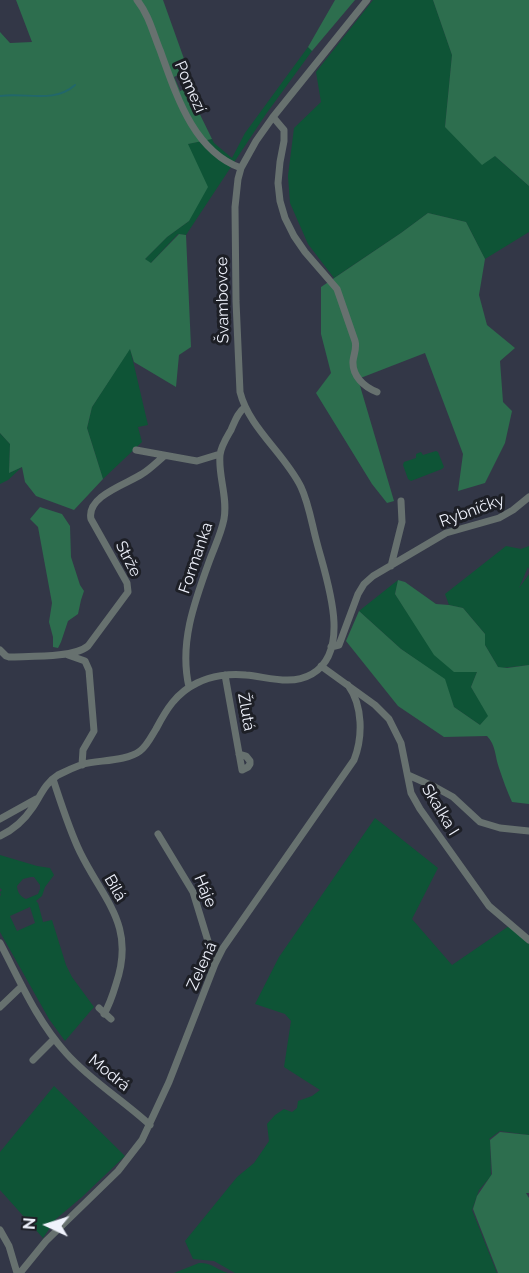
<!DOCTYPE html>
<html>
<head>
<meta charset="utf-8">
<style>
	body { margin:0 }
	#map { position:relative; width:529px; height:1273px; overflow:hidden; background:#333747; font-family:Raleway,sans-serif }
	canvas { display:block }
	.north { position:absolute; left:18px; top:1195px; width:60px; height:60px; -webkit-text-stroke:4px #1d1f26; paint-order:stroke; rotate:274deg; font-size:16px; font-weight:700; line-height:24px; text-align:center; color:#eff2fc }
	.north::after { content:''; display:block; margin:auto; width:21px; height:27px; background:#eff2fc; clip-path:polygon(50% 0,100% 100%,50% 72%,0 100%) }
</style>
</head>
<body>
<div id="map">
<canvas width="529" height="1273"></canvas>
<div class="north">N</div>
</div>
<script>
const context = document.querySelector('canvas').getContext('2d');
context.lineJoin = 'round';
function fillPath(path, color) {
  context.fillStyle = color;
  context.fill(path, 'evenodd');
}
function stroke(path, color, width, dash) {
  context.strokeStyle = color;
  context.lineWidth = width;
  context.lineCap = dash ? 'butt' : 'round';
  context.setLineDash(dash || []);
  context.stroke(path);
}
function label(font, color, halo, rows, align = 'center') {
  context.font = font + ' Raleway,sans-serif';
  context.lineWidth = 6;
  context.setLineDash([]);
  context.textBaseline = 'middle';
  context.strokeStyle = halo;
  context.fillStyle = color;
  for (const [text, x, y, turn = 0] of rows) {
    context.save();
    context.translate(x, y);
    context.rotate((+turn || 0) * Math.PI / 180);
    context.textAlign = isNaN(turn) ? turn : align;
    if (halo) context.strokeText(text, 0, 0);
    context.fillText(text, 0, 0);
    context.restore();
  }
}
const green = new Path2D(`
	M373,0H433L452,55L445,127L495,156L529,186V232L485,259L466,222L428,213L401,233L334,278L308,244L290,203L288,176L294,128L321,102L316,72Z
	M308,47L312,51L266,114L186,235L178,234L150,264L145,259L167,237L189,221L187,144L212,139L214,143L232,158L245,133Z
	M130,348L148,425L138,427L142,442L103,479L87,428L92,407Z
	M0,433L10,444L9,473L22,467L8,480L0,484Z
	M436,451L438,452L444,467L442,469L411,481L408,479L403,465L404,462L416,458V454L421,452L423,455Z
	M506,546L521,549L529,546V569L528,567L519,588L529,574V665L502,668L498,667L485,645V634L463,608L449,605L445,594Z
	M398,580L395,594L411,618L477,672L471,687L489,716L480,725L454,707L444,679L401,649L359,611Z
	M375,818L438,868L412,919L452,965L509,926L529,944V1135L500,1131L489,1139L490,1140L491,1176L479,1190L472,1210L497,1273H235L214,1261L193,1259L185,1241L237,1177L254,1163L269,1141L267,1124L275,1115L284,1109L292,1112L297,1108L298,1101L312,1096L320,1090L284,1067L291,1021L285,1014L255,1004L279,957Z
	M0,855L37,866L50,868L54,875L45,887L42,896L36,901L38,903L43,922L52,920L66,965L72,977L94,1007L65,1041L49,1019L0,932V896L1,895L0,892L2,890L0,888ZM31,877H34L40,885V889L38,894L26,899C20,897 17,891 17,886L23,879ZM30,907L35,923L17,931L10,916Z
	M54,1086L125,1156L82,1197L56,1219L43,1238L0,1190V1152Z
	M199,1263C213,1263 215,1269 228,1273H174Z`);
const forest = new Path2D(`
	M16,0H163L188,70L174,77L180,91L187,88L212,139L188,144L208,187L189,221L167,237L145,259L151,263L179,234L186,235L191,347L179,355L176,387L134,362L130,349L92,407L87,428L103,479L74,510L36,496L25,482L22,467L9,473L10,444L0,433V32L10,43L32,42Z
	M335,0H355L312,51L308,47Z
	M433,0H529V186L495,156L482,165L445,127L452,55Z
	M428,213L466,222L485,259L479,295L487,325L515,348L500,361L503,402L512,411L505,443L485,483L458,491L463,454L425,353L358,379L394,501L387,503L372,484L316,393L331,373L321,334V287L401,233Z
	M40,507L62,514L70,526L71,557L80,585L84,591L81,600L78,614L68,621L61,642L58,648L53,647V637L49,622L52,603L38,527L30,519Z
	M398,580L405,582L436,604L449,605L463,608L485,634V645L498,667L507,668L529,665V804L512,802C507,791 503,780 499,768C495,757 496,745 487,736L444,737L398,706L346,641L359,611L401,649L445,679L454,707L480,725L488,716L471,687L477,672H454L434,655L395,594Z
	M500,1132L529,1135V1193H526L529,1198V1273H498L473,1209L477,1196L492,1174L490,1140Z`);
const stream = new Path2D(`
	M0,96C25,92 54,104 75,85`);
const minor = new Path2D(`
	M137,0C149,15 153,33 160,50C176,94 193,151 241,168
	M273,117L284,130V141L280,162L278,183L280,201L285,218L294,236L305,252L337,289L355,341C357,348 354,353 353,361C352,376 364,387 377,392
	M136,450L191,460L197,461L220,454
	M391,566L402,522L401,501
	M331,647L339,645L358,594L364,584L373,576L446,533L499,518L513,510L529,497
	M0,650L6,656L9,657C29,656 74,658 88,646L125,596L128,592L127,583L91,519C86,496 127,484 142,474C150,469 157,462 164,456
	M68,655L85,661L89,670L94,731L83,750L82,765
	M321,666L375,705L389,719L401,743L411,793L420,809L489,906L529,940
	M225,675L242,770L248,767L250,764V761L246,756L239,754
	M189,687C179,644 194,603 209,562C214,548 221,534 224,519C228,497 218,476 220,455C221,446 227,437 231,430C235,421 238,412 245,407
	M408,775L435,787L453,797L480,822L500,828L529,831
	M53,779C61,803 69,829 80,852C104,901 136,925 116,984C113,994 110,1004 104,1014
	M0,819L36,799
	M158,834L193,892L215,964
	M0,836C13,830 25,819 33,807C41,795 45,783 58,775C66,771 75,767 83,764C100,760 127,761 140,751C147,746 151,737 156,729C166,710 176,693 197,683C211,676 230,673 246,675C268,677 291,686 312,674C353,650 326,578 317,543C312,525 309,504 301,487C285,454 249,428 240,392L236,301L235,207L238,179L241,168L256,141L273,117L367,0
	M0,943C20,981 37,1021 66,1053C91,1081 123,1100 150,1125
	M0,1007L22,986
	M99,1008L111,1019
	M33,1060L54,1039
	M0,1230L9,1246L17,1273
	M20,1273L46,1241L118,1171L142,1140L169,1082L215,964L223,948L354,760C363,737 363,706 348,685`);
const streetNames = [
	["Pomezí",190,87,66],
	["Švambovce",223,300,-91],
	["Rybníčky",472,511,-20],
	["Formanka",196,558,-71],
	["Strže",128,559,63],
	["Žlutá",246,712,80],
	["Skalka I",440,810,59],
	["Bílá",115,888,60],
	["Háje",205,891,67],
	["Zelená",202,966,-66],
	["Modrá",109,1073,39]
];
fillPath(green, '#0e5436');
fillPath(forest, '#2d6e4e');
stroke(stream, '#22676a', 2);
stroke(minor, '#67716f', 7);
label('16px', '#eff2fc', '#1d1f26', streetNames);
</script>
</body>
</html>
